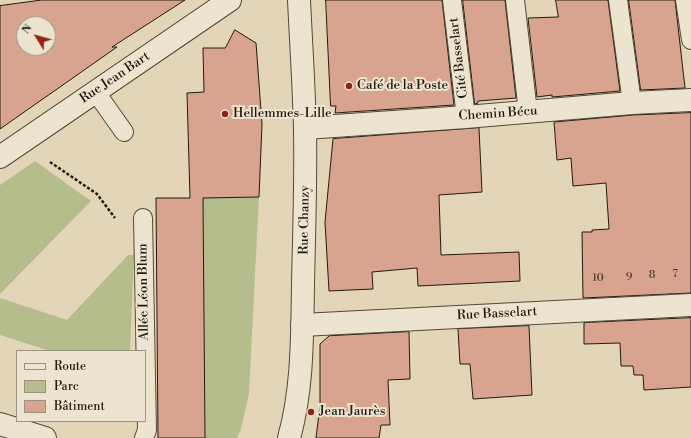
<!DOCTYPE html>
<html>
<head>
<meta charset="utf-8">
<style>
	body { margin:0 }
	#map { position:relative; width:691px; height:438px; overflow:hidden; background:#e3d5b7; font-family:"Libre Bodoni",serif }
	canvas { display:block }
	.legend { position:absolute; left:16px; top:350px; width:130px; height:72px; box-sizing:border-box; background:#ede4d0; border:1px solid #9c9383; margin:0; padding:5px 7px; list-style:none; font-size:12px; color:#231a0f }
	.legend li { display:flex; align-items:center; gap:8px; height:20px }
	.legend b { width:20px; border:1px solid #9c9383 }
	.north { position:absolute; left:16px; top:16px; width:40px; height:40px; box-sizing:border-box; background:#ede4d0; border:1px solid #9c9383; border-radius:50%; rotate:307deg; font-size:11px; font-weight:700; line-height:16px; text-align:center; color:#231a0f }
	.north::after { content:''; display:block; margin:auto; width:14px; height:18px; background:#8f2418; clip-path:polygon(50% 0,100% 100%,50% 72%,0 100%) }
</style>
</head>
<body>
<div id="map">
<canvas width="691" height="438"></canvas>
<ul class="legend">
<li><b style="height:5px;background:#ede4d0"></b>Route</li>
<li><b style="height:11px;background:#b6bd8d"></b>Parc</li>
<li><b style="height:11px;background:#d8a48f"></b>Bâtiment</li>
</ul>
<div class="north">N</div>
</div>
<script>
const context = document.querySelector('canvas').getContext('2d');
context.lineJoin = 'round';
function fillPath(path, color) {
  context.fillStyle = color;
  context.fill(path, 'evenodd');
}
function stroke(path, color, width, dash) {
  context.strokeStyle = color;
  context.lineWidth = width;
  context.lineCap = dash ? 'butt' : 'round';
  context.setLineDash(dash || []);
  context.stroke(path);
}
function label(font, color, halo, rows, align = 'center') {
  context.font = font + ' "Libre Bodoni",serif';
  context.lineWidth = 4;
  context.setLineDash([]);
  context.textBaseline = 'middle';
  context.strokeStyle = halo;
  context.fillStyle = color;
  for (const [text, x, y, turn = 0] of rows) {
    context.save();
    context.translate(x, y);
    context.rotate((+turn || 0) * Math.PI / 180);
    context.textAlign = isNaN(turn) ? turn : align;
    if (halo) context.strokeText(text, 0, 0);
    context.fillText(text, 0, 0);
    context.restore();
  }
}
const green = new Path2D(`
	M35,161L91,201L0,294V185Z
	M259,197L249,393L241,429L237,438H205L203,198Z
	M128,255H134L130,351H50L0,335V298L67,320Z`);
const building = new Path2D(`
	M42,0H185L112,47H117L0,129V6ZM24,24H48V48H24Z
	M326,0H442L454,105L335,113L336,106H331Z
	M463,0H505L516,98L478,101V103L475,104Z
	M556,0H608L620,91L552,97V95L537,97L528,18L558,17Z
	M629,0H675L685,88L641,90Z
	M235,30L256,43L262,124L259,197L203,198L205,438H158L156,198H190L187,93L204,92L203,48H225Z
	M691,113V293L583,298L582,232H592V230L609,229L606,183L573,186L571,158L557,160L554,122L633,115Z
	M479,128L482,192L439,195L441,255L519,252L520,281L418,286L417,268L372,272L373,289L329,291L325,222L333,139Z
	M691,318V387L644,390L643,375H634L633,366H621L620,343L584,344V323Z
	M529,326L532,395L473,399L470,364H460L458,329Z
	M409,332L410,379L388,380L390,425H381L379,438H316L320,405V344L329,336Z`);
const path = new Path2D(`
	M50,162L97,194L115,218`);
const service = new Path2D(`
	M452,0L466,117
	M515,0L528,112
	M618,0L632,103
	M685,0L691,40
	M95,91L124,132
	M143,218L147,430L144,438`);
const minor = new Path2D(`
	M305,128L466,117L632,103L691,100
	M0,157L230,0
	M302,325L691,305
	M0,424L45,438`);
const tertiary = new Path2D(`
	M289,438C303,388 302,336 303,285C304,233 306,182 305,130C304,87 301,43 299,0`);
const markers = [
	[349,86,4,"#8f2418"],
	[225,114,4,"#8f2418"],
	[311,412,4,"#8f2418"]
];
const numberNames = [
	["7",675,274],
	["8",652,275],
	["9",629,277],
	["10",598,278]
];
const streetNames = [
	["Cité Basselart",459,58,-97],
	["Rue Jean Bart",115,78,-34],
	["Chemin Bécu",498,114,-4],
	["Rue Chanzy",305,220,-89],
	["Allée Léon Blum",144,292,-91],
	["Rue Basselart",497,314,-3]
];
const poiNames = [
	["Café de la Poste",357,86],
	["Hellemmes-Lille",233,114],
	["Jean Jaurès",319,412]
];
fillPath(green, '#b6bd8d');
fillPath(building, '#d8a48f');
stroke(building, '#231a0f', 1);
stroke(service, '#534939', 20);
stroke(minor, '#534939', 24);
stroke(tertiary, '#534939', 24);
stroke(path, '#231a0f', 2.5, [3, 2]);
stroke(service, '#ede4d0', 18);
stroke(minor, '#ede4d0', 22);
stroke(tertiary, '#ede4d0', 22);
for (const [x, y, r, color] of markers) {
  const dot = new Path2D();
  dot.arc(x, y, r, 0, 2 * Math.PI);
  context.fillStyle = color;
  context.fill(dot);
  stroke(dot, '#ede4d0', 1.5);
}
label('11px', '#503c2f', null, numberNames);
label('13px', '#231a0f', '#ede4d0', streetNames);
label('13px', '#231a0f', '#ede4d0', poiNames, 'left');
</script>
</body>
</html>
